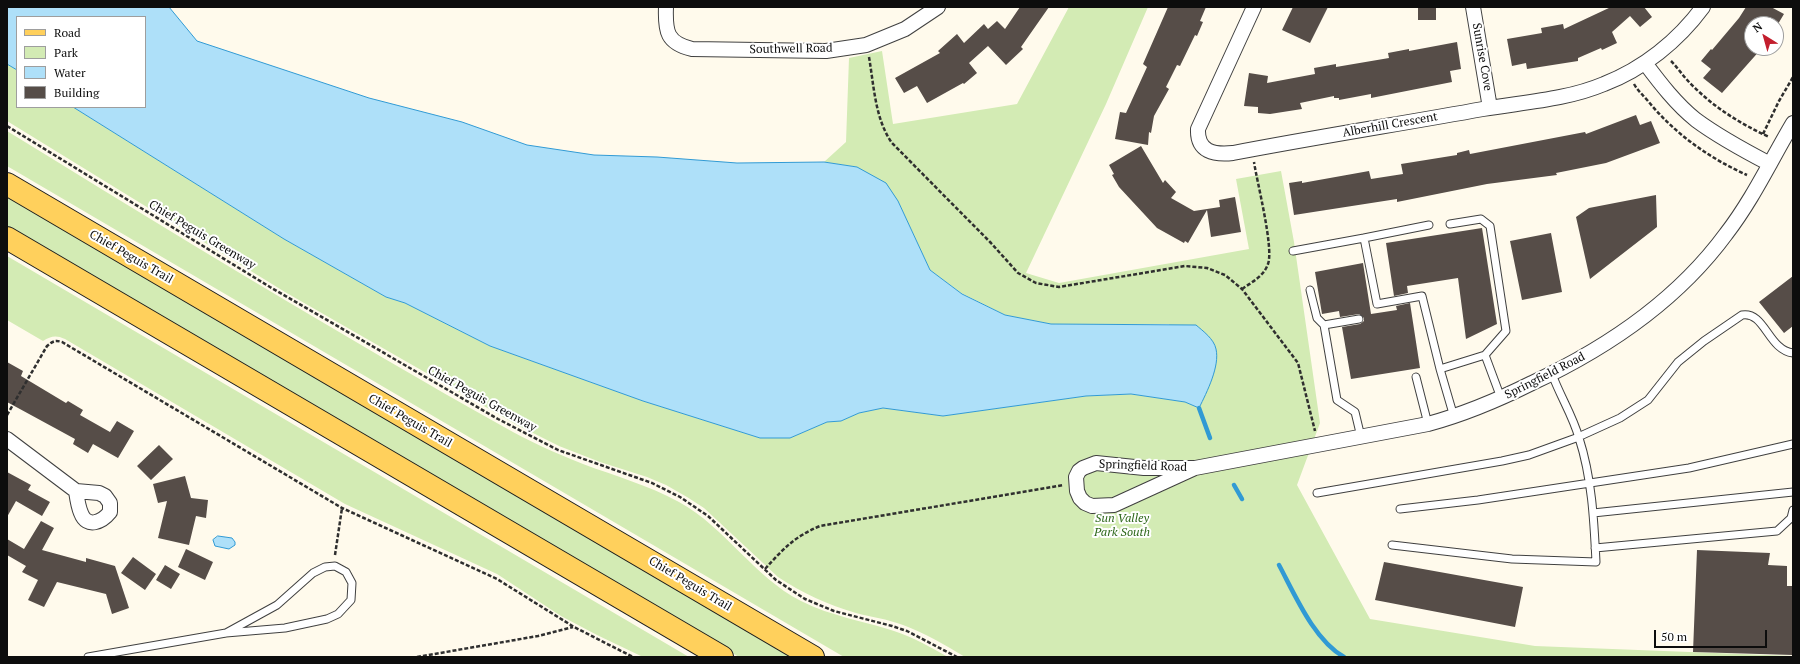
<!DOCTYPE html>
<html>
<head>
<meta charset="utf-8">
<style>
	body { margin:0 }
	#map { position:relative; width:1800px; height:664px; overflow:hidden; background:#fffaec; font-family:"PT Serif",serif }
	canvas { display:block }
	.frame { position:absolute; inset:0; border:8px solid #0d0d0d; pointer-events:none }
	.legend { position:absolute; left:16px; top:16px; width:130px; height:92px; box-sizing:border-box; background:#fff; border:1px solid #9e9e9e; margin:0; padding:5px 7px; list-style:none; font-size:12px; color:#0d0d0d }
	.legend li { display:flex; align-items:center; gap:8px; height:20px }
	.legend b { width:20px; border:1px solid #9e9e9e }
	.north { position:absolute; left:1744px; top:16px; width:40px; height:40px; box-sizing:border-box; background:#fff; border:1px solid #9e9e9e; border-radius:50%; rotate:323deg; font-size:11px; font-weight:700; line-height:16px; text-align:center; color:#0d0d0d }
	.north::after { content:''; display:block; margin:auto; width:14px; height:18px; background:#c31e2d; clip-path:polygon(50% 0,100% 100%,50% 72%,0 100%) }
	.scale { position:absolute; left:1654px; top:630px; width:113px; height:18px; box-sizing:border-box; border:2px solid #0d0d0d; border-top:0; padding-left:5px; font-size:12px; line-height:14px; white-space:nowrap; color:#0d0d0d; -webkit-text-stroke:3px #fff; paint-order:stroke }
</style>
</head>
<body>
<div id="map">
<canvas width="1800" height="664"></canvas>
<div class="frame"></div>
<ul class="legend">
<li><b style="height:5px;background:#ffd05c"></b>Road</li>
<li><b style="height:11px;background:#d3ebb4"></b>Park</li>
<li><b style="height:11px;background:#aee0f9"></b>Water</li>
<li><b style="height:11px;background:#564d48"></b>Building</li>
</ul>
<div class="north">N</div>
<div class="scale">50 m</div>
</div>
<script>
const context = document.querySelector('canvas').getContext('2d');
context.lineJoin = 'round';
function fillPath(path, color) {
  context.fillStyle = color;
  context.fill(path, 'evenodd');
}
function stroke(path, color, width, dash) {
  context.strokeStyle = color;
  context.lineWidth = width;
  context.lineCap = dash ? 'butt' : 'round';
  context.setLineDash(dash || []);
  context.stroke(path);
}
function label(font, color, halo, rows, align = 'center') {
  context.font = font + ' "PT Serif",serif';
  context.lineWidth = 4;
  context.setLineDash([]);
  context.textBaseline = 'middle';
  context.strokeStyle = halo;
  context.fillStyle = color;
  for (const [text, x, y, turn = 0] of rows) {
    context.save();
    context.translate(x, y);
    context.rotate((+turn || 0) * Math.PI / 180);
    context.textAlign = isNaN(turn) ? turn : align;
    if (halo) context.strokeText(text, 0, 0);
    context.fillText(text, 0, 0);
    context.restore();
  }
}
const green = new Path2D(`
	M1069,7H1148L1106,104L1026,273L1059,283L1249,249L1236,179L1281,171L1294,242L1320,423L1297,485L1370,619L1535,646L1793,656V657H965C945,645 925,633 903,625C887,619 871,617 856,613C828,605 802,593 778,577L704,508L687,497L666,485L647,477L600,462L559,446L517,425L285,292L7,121V64L17,70V107H73L284,239L386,297L405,303L490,346L643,401L760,438H790L827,422L841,421L859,413L883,408L943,416L1086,396L1131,394L1185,402L1199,407L1169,324H1051L1005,315L961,293L930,270L898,201L857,167L824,162L846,142L849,58L882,51L893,124L1017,104Z
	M7,131C132,208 258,285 385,359C425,382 464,405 504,427C529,441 555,453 583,464C615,476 648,485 679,502C725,527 754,577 801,601C833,617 861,620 894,631C913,637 930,647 948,657H844L7,166Z
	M7,195L797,657H739L679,622L7,227Z
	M7,256L689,657H643L597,635L561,616L497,574L345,504L65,339C56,335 51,336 43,341L7,320Z`);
const water = new Path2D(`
	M7,7H169L197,41L369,98L462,122L527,145L594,155L657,157L737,163L824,162L857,167L886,183L898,201L930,270L962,294L1005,315L1051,324L1196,325C1203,331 1214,339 1216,349C1220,366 1207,392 1199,408L1185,402L1131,394L1086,396L943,416L883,408L859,413L841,421L827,422L790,438H760L643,401L490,346L405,303L386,297L284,239L73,107H145V17H17V70L7,64Z
	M218,536L232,538L235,542V545L229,549L215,546L213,540Z`);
const stream = new Path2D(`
	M1199,408L1210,438
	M1234,485L1242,499
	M1279,565C1295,595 1314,640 1344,657`);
const building = new Path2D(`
	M1020,7H1049L1021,47L1023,49L1006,65L988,46L969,63L977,73L964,84L963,83L927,103L917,86L904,93L895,78L940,53L938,51L957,34L964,43L984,24L988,29L997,21L1005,29Z
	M1168,7H1206L1200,21L1203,22L1197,36L1195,35L1180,66L1177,65L1166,87L1169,89L1154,116L1151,133L1149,132L1148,145L1115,139L1120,112L1126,113L1147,67L1143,64Z
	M1293,7H1328L1310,43L1282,30Z
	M1418,7H1436V20H1418Z
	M1611,7H1644L1652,17L1640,27L1630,16L1612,32L1617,43L1602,50L1601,48L1578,58V61L1527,69L1526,63L1512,66L1507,39L1542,33L1541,28L1563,24L1564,29Z
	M1746,7H1771L1784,14L1778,24H1752V48H1762L1722,93L1703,78L1711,69L1701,61L1711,49L1712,50L1739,18Z
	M1457,42L1461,69L1450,71L1452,82L1371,98V94L1339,100V98H1334V96L1300,103L1302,109L1270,114L1258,113V107L1244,106L1249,73L1268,76L1267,83L1315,74L1314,68L1336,64V67L1389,58L1388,53L1409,49V51Z
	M1636,115L1640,125L1651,121L1660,143L1606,163L1556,173L1557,175L1487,184L1397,202V199L1294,215L1289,183L1302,181V183L1369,171L1371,179L1403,174L1401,164L1457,155V153L1469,150L1470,154L1585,132L1586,134Z
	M1141,146L1163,183L1165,180L1176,192L1171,198L1194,211L1220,207L1219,200L1235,197L1241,232L1211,237L1207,210L1188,243L1185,241L1184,243L1157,228L1119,187L1112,175L1114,174L1109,165Z
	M1656,195L1657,227L1590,279L1576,217L1589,208Z
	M1482,228L1497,324L1466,339L1458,278L1407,286L1408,293L1394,296L1386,243Z
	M1551,233L1562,292L1522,300L1510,241Z
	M1363,263L1371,314L1397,310L1396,306L1410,303L1420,368L1351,379L1342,327L1360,324L1364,321V318L1359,314L1340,317L1339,311L1322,314L1315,272Z
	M1793,276V326L1784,333L1759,302Z
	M7,362L23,371L21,376L66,403L68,401L83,410L80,415L110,432L117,421L134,431L118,458L93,444L88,453L73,444L75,439L7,402Z
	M159,445L173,459L151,480L137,466Z
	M7,472L31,485L28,490L50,502L42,516L16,501L7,517Z
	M185,476L191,498L208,500L206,518L196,516L189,545L158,538L167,501L158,503L153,484Z
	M41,521L54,528L42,550L86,562V558L115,566L129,608L112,614L106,594L57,582L44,607L28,600L38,580L22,572L26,566L7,555V539L24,549Z
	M186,549L213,562L205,580L178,567Z
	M1697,550L1770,553L1768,565L1787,566V586H1793V655L1693,652Z
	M133,557L156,574L145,590L121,573Z
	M1384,562L1523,587L1515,627L1375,600Z
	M165,565L180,574L171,589L156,580Z`);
const path = new Path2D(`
	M869,57C874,86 875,119 892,143L991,243L1018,273L1036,283L1059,287L1185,266L1207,268L1225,275L1242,289L1298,363L1315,431
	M1671,61C1679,69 1685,79 1694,87C1715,108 1741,124 1769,137
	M1634,84C1638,91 1643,95 1648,101C1675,134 1709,158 1747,175
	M7,126L270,287L498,419L558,450L652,483L680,497L708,516L776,580L805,599L834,611L892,626L907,631L957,657
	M1763,134L1779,101L1793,77
	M1242,289C1252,282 1264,276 1268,264C1274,248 1257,182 1254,162
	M7,415L47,346C53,341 55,340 62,342L342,508L497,579L574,627L633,657
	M335,555L342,508
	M765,569C784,548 794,537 820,526L1064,485
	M417,657L538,636L573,627`);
const service = new Path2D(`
	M1450,224L1481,219L1490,226L1506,331L1485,355
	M1364,238L1429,225
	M1293,251L1364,238L1377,304L1422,296L1440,369
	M1310,290L1317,318L1324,325
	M1359,319L1324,325L1337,400L1355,412L1361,437
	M1416,377L1428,424
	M1454,417L1440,369L1485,355L1501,398
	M1317,493L1502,461L1529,455L1576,438L1620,418L1648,400L1678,362L1704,341L1742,315C1765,311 1768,350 1793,353
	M1400,509L1478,500L1689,468L1793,444
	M1593,513L1793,492
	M1392,545L1512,559L1596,562C1594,521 1592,478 1579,438C1573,416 1560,396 1552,374
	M1595,548L1777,531L1791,518L1793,510
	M88,657L226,633L285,628L327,619L338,614L351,600L352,583L346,572L335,566L325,567L313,573L277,605L226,633`);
const minor = new Path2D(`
	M666,7C665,32 667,43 692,49L826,51L866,45L905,29L938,7
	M1254,7L1198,129C1197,152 1214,155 1233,153C1316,137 1400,124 1483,109C1524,102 1566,100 1604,84C1643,69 1678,41 1703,7
	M1473,7L1490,108
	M1645,63C1660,83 1676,104 1696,120C1719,137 1745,151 1770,164
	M7,439L76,491L99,493L105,496L110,503V512C102,522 87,529 81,513C78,506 77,498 76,491
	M1195,468L1114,505L1092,506L1085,503L1080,498L1077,491L1076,477L1079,471L1083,468L1096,463L1144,468H1195L1428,424C1465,414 1498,400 1532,383C1607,348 1676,302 1726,234C1753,199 1771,160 1793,123`);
const primary = new Path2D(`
	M7,184L813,657
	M7,238L722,657`);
const streetNames = [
	["Southwell Road",791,49,-1],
	["Sunrise Cove",1482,57,80],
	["Alberhill Crescent",1390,125,-10],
	["Chief Peguis Greenway",202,235,31],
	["Chief Peguis Trail",131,257,30],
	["Springfield Road",1545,376,-27],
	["Chief Peguis Greenway",482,399,29],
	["Chief Peguis Trail",410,421,30],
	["Springfield Road",1143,466,2],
	["Chief Peguis Trail",690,584,31]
];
const parkNames = [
	["Sun Valley",1122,519],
	["Park South",1122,533]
];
fillPath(green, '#d3ebb4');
fillPath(water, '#aee0f9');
stroke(water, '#319ad4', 1);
stroke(stream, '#319ad4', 4.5);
fillPath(building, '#564d48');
stroke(service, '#404040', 9);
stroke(minor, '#404040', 16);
stroke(primary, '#1e1e1e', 24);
stroke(path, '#2f2f2f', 2.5, [4, 2]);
stroke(service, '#fff', 7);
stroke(minor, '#fff', 14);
stroke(primary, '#ffd05c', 22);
label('12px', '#0d0d0d', '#fff', streetNames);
label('italic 12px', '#2d671a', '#fff', parkNames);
</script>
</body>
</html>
